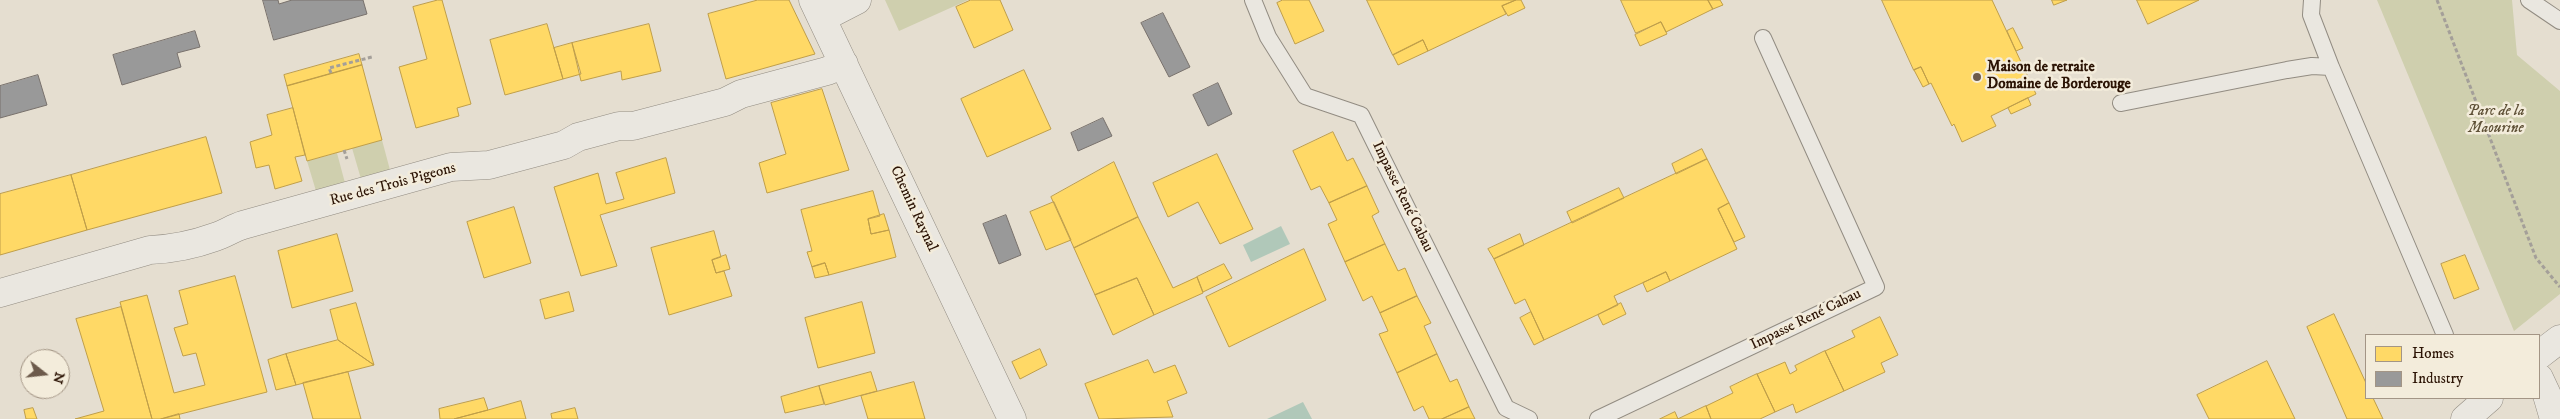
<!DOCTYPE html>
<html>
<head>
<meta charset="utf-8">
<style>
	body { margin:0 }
	#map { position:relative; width:2560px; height:419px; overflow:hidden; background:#e5ded0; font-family:"IM FELL DW Pica",serif }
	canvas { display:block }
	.legend { position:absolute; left:2365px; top:334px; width:175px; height:65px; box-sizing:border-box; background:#f3ecdb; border:1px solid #a39585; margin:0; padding:6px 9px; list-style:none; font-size:15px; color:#2b1304 }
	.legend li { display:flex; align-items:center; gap:10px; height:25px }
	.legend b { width:25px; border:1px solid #a39585 }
	.north { position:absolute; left:20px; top:349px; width:50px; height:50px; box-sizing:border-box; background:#f3ecdb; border:1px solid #a39585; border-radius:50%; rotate:106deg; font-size:14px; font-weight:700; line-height:20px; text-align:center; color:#2b1304 }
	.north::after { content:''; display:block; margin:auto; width:18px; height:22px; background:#6c5a4b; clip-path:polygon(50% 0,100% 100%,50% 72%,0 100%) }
</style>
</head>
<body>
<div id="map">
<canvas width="2560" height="419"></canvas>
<ul class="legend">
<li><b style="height:14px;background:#ffd966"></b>Homes</li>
<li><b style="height:14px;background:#999"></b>Industry</li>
</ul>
<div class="north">N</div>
</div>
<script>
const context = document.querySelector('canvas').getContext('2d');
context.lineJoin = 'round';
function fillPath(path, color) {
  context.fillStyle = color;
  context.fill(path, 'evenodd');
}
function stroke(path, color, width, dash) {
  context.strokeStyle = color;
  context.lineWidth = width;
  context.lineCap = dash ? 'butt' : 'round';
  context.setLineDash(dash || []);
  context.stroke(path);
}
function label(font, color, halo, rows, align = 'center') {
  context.font = font + ' "IM FELL DW Pica",serif';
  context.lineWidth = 5;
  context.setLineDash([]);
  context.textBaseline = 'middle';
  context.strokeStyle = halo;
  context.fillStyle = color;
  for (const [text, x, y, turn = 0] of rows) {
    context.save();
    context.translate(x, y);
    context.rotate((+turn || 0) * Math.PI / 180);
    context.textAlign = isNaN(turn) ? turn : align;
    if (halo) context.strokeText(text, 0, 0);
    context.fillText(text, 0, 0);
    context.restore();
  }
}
const green = new Path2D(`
	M885,0H968L899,31Z
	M2377,0H2512L2517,55L2560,91V294L2514,331Z
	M382,140L390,170L361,179L352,148Z
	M337,153L345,183L316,191L307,161Z`);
const water = new Path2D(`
	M1281,226L1290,244L1251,262L1243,245Z
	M1303,402L1312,419H1267Z`);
const homes = new Path2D(`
	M438,0H442L471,104L457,108L459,116L416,128L399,67L427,59L413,7Z
	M758,0H789L815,54L726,79L708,14Z
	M971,0H1000L1013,30L974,48L956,7Z
	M1283,0H1309L1324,31L1295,44L1277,3Z
	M1367,0H1516L1502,6L1506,14L1428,51L1423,40L1393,55Z
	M1516,0H1521L1525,8L1508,16L1502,6Z
	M1621,0H1708L1713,9L1666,32L1661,22L1636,33Z
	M1708,0H1720L1723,5L1713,9Z
	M1882,0H1992L2036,94L1991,116L1996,126L1962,142L1954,124L1952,126L1931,83L1929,84L1921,67L1914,70Z
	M2052,0H2067L2054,5Z
	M2137,0H2199L2148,24Z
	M1661,22L1667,34L1640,46L1635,35Z
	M547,24L563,79L505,95L490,40Z
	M649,24L661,71L622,80L621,71L581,81L572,43Z
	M2013,28L2023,48L2016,51L2007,31Z
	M1423,40L1428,51L1398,65L1393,55Z
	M572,43L581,74L563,79L554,48Z
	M359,54L362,65L287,86L284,75Z
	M362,65L382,140L307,161L287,86Z
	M1921,67L1929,84L1923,87L1914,70Z
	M1024,70L1051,129L987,157L961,99Z
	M822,89L849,170L767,193L759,163L786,154L771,103Z
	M2028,98L2031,105L2011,114L2008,108Z
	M293,108L305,155L295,157L302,181L275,189L269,165L256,168L250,142L272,135L267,115Z
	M1333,132L1347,161L1353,158L1367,186L1329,203L1320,186L1311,190L1293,151Z
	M206,137L222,193L87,230L71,175Z
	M1702,149L1707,159L1676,174L1672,164Z
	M1217,154L1253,229L1220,244L1198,202L1168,217L1153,183Z
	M666,158L675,193L600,215L617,266L581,276L554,187L598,173L606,204L624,199L616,173Z
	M1707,159L1729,203L1718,209L1737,249L1670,281L1666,272L1614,296L1618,305L1544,340L1525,299L1515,304L1494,259Z
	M1114,162L1138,217L1074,248L1051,197Z
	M71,175L87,230L0,255V194Z
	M1367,186L1379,212L1372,216L1385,244L1345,262L1328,224L1337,220L1329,203Z
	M1619,188L1624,198L1572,223L1567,212Z
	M873,191L880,216L868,219L871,234L889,230L896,257L829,275L825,263L812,267L807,252L812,251L801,210Z
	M1054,202L1071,240L1046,250L1030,212Z
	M1729,203L1745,237L1734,242L1718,209Z
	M514,207L531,263L484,278L467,222Z
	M884,214L889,230L871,234L868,219Z
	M1138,217L1173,288L1197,277L1203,293L1154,315L1137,278L1095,295L1074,248Z
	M714,231L721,257L712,260L716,273L724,271L732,296L669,315L651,248Z
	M337,234L353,291L292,308L278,251Z
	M1520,234L1524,245L1494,259L1488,249Z
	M1385,244L1398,271L1405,268L1417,296L1380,313L1372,296L1363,301L1345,262Z
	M1304,249L1326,300L1229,347L1206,297Z
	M726,255L730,269L716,273L712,260Z
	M2465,255L2479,289L2454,299L2441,264Z
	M825,263L829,275L815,278L812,267Z
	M1224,264L1232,278L1203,292L1197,277Z
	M1666,272L1670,281L1647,292L1643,283Z
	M235,276L267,392L161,419H152L120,302L147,295L174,393L205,385L196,353L183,356L174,328L188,324L179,291Z
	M1137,278L1154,315L1113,335L1095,295Z
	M569,292L574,311L545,319L540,300Z
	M1417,296L1431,323L1424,326L1437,354L1397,373L1379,334L1388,331L1380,313Z
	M862,302L875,353L818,368L805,318Z
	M356,303L374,365L338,340L330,310Z
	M1621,303L1626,314L1603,325L1598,315Z
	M121,307L152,419H75L104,411L76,319Z
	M1531,312L1544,340L1534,345L1520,318Z
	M2334,314L2366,383V398H2373L2383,419H2347L2307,327Z
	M1880,317L1898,355L1881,363L1885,372L1844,391L1825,351L1855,337L1852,331Z
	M338,340L374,365L296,385L286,354Z
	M1040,349L1047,365L1020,379L1012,362Z
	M1825,351L1844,391L1796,413L1793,404L1775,412L1757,374L1785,362L1790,374L1797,370L1795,366Z
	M286,354L296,385L276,390L268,360Z
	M1437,354L1450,382L1457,379L1469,407L1442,419H1429L1423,406L1414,411L1397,373Z
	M1148,360L1154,373L1175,365L1187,393L1167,401L1173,417L1099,419L1085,384Z
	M2267,361L2295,419H2209L2197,395Z
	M348,372L361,419H313L303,383Z
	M871,372L877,391L825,405L819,386Z
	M1757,374L1775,412L1760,419H1711L1706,406L1733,393L1730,387Z
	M914,382L925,419H868L861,396Z
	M819,386L824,404L785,413L781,397Z
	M484,398L488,410L454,419H440L439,409Z
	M521,401L526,419H454L488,410Z
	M1706,406L1711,419H1678Z
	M1469,407L1475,419H1442Z
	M33,408L37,419H26L24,410Z
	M575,408L578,419H552L551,414Z
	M1675,412L1678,419H1660Z
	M179,414L180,419H161Z`);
const industry = new Path2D(`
	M263,0H278L279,4L292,0H363L367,14L274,40Z
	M1163,13L1190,67L1169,77L1141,23Z
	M195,31L200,47L177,53L181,67L122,85L113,55Z
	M38,75L47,105L0,118V86Z
	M1218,83L1232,114L1208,126L1193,95Z
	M1103,118L1112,136L1078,151L1071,133Z
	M1006,215L1021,255L999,264L983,224Z`);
const path = new Path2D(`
	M2437,0L2536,258L2560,287
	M331,73L329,68L372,57
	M344,150L347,159`);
const service = new Path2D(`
	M1253,0L1268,37L1305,96L1361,115L1506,408L1529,419
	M2529,0L2560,21
	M2331,67L2445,335
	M2121,103L2287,70L2312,66L2331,67L2311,15L2312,0
	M1598,419L1876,287L1763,38`);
const minor = new Path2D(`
	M813,0L1012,419
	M822,18L857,0
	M0,293L150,250C172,249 193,245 215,237C225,234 233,228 243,225L451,167L489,165L564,145L578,137L619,126H633L725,102L741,94L827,71L844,64
	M2539,355L2560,339
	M2539,378L2547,395L2554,419
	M2465,419L2489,398`);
const markers = [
	[1977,77,5,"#6c5a4b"]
];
const poiNames = [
	["Maison de retraite",1987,68],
	["Domaine de Borderouge",1987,85]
];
const parkNames = [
	["Parc de la",2496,112],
	["Maourine",2496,129]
];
const streetNames = [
	["Rue des Trois Pigeons",393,185,-15],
	["Impasse René Cabau",1402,197,64],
	["Chemin Raynal",913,209,65],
	["Impasse René Cabau",1806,320,-26]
];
fillPath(green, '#cfcfae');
fillPath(water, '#b0c8b9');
fillPath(homes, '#ffd966');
stroke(homes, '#bf9e49', 1);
fillPath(industry, '#999');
stroke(industry, '#78716c', 1);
stroke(service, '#928c82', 18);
stroke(minor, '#928c82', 29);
stroke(path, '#a49f99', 3, [4, 2.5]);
stroke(service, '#eae7e0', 16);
stroke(minor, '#eae7e0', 28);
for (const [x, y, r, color] of markers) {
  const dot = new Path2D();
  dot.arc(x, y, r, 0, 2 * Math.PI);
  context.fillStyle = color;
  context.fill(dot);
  stroke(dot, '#f3ecdb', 2);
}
label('bold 15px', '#2b1304', '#f3ecdb', poiNames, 'left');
label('italic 15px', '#5e5036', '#f3ecdb', parkNames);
label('15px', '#2b1304', '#f3ecdb', streetNames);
</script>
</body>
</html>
